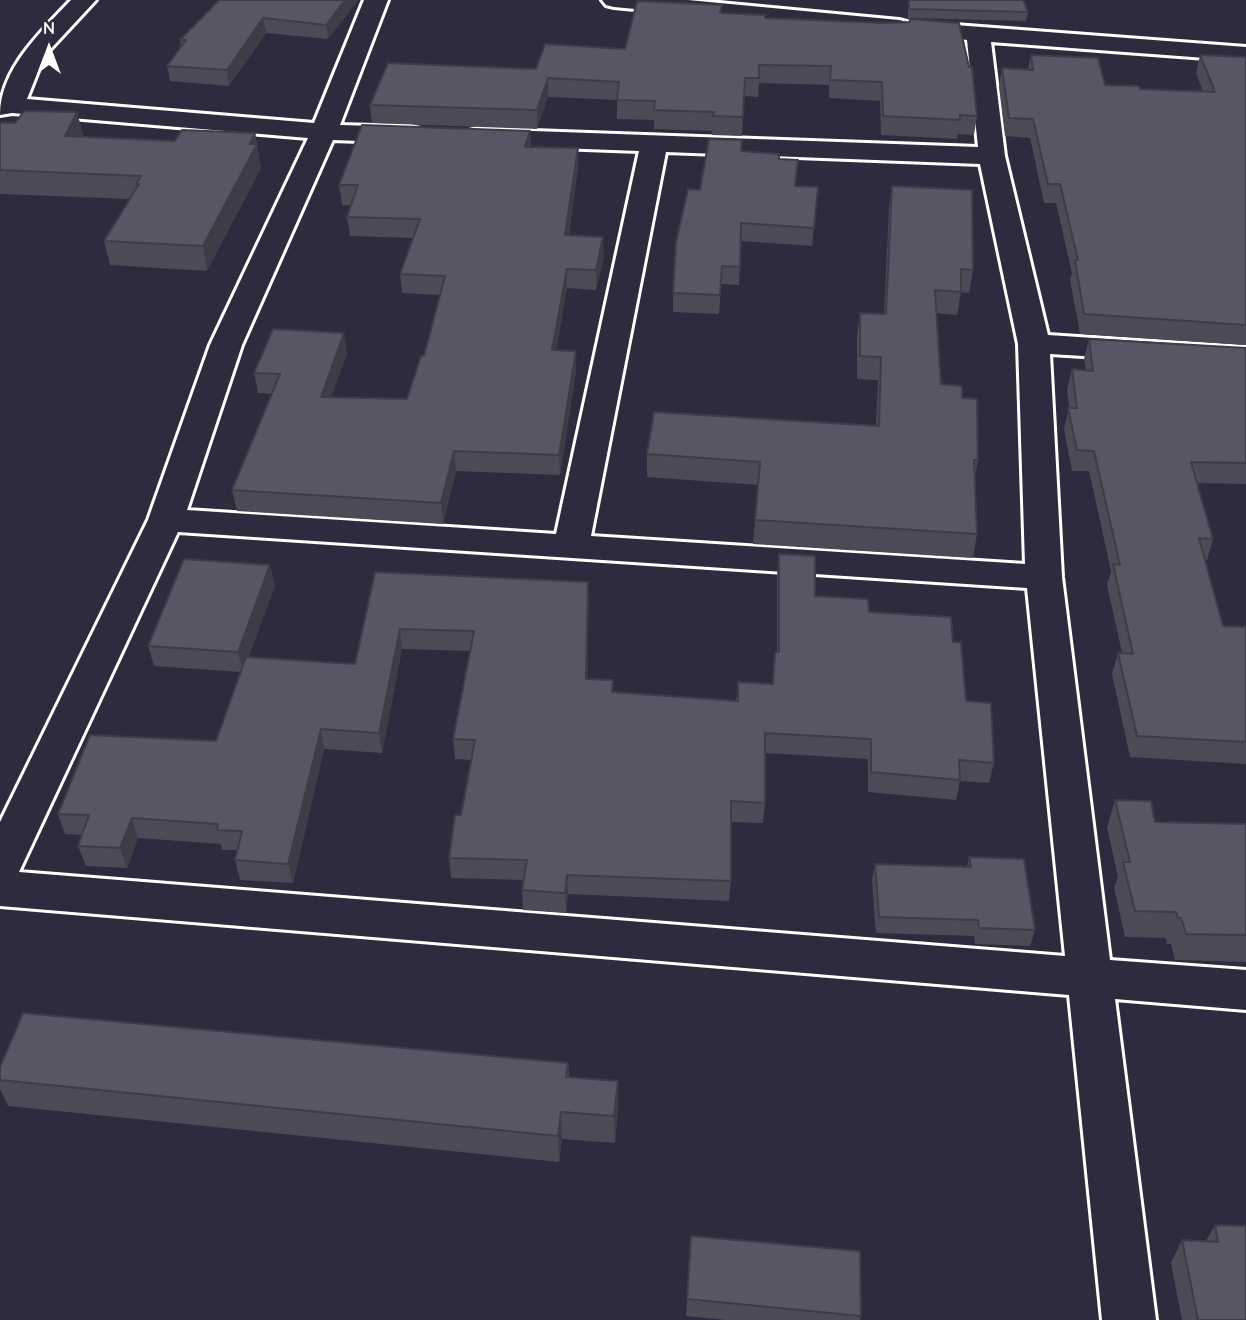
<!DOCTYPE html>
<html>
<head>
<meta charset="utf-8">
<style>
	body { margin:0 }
	#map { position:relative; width:1246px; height:1320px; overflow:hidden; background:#2f2a3d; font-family:"Comic Neue",sans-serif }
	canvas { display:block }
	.north { position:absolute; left:14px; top:14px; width:70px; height:70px; -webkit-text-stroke:5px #2f2a3d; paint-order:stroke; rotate:0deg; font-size:19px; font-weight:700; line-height:28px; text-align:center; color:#fff }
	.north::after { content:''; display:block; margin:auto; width:24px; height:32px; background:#fff; clip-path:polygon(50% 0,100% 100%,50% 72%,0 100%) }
</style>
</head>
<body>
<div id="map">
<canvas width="1246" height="1320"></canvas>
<div class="north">N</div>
</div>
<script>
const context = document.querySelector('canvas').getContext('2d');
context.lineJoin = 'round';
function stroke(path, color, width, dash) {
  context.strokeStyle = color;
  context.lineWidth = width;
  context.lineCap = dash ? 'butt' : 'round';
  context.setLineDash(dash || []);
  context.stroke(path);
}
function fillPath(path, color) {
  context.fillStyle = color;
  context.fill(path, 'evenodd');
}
const minor = new Path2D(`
	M71,0H96L44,56L27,99L314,123L364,0H388L340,125L411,127L420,129L424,135L420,141L411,143L333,140L242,345L187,510L556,534L639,151L478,145L469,143L465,137L469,131L478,129L978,147L967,40L947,37L943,32L947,27L955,25L1246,47V61L991,42L1005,156L1048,335L1246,348V366L1050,354L1062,577L1110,960L1246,970V1010L1115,999L1156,1320H1102L1069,995L0,906V822L148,520L210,345L308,138L12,113L0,115C0,69 41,32 71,0ZM666,152L980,164L1018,344L1025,564L591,536ZM178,532L1027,588L1065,956L19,872Z
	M602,0H688L899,20L907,22L911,27L907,32L899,34L614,7L606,5Z`);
const wall = new Path2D(`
	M219,0H358L328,39L266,33L229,86L170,81L167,66L181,47L180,40Z
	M908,0H1023L1028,12L1026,21L908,18Z
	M722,5L721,13L765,18L977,116L974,135L958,134L957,139L881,135L880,101L829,98V85L759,83L758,97L744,96L742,136L712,135V131L654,129V120L617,119V100L548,97L537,129L372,123L370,105L536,69L625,49Z
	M1031,55L1105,85L1140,89L1203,92L1196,73L1200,55L1246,57V345L1080,334L1070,280L1072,273L1056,203H1044L1030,138L1005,136L999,87L1002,68L1028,69Z
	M77,112L83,135L82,137L175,141L255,133L261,168L207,271L110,265L104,241L130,199L0,194V123H15Z
	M530,131L531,147L578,148V167L569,235L604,257L596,290L567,288L556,350L576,351V371L560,475L456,471L443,524L237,511L232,490L272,394L258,393L254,373L347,353L331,397L407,399L424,356L440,295L402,293L400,274L413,238L350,236L347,217L351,205H342L339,185Z
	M741,151L779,159L796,186L818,187L812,246L741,241L739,285L721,284L719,314L673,312V293Z
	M892,186L973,270L969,293L961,292L957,315L936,313L941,384L962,398L978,460L975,478L977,534L973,558L753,544L758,485L647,477V454L876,426L878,380L857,379V336L860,313L884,314L889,208Z
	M1089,339L1246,348V484L1197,483L1213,539L1207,560H1205L1223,626L1246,627V764L1130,757L1112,674L1118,653H1122L1107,585L1111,571L1089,471H1072L1064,429L1069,408L1067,390L1072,369L1086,371L1084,359Z
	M779,554L815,596L869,612L953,642L966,701L994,763L989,783L960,781L956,800L868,792V759L765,753V803L763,823L731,822V881L729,901L568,894L566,913L523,910L522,890L524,880L451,878L449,858L461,815L472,760L455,759L453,739L470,651L402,649L382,753L324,749L293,883L240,880L235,860L237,850H222L221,844L138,838L127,868L86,866L78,846L82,835L65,834L58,814L216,741L241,672L154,666L148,646L275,586L248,658L355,664L375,572L588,582L587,679L613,692L736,701L738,682L772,684L775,652H777V574Z
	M1115,800L1155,822L1246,824V962L1175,960L1171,944H1167L1166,938L1125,937L1114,888L1118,877L1107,827Z
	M969,857L1035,930L1030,946L975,944L974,936L876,933L872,881L875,864L967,867Z
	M568,1063L569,1077L618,1081V1108L615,1143L562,1139L559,1162L8,1106L0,1089V1067Z
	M1215,1225L1246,1320H1182L1171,1263L1182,1240L1206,1241Z
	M691,1236L861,1316L860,1320H726L686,1316Z`);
const shadedWall = new Path2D(`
	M345,0H358L328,39L326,25Z
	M263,18L266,33L229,86L227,70Z
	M548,78V97L537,129V110Z
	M77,112L83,135L71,159L65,136Z
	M530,131L531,150L525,147Z
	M255,133L261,168L207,271L203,246Z
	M578,148V167L566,255L565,235Z
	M603,237L604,257L596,290V270Z
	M567,269V288L553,370L552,350Z
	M344,333L347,353L324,417L321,397Z
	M576,351V371L560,475L559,455Z
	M454,451L456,471L443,524L441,503Z
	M270,565L275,586L243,672L238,652Z
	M588,582L589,602L587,699L586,679Z
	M400,629L402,649L382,753L379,733Z
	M321,729L324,749L293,883L288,864Z
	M132,818L138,838L127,868L120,848Z
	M567,875L568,894L566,913L565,893Z
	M618,1081V1108L615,1143L614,1116Z
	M561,1112L562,1139L559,1162L558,1136Z`);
const building = new Path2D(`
	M219,0H345L326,25L263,18L227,70L167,66L186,40H180Z
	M909,0H1023L1028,12L909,9Z
	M637,1L722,5L720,13L765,15V18L884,23L910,22V19L959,23L969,67H972L977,116L960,115V120L883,116L882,82L830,80L831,66L759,65V78H745L743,117L713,116L714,112L654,110L655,101L617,100L619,82L548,78L537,110L370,105L388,63L536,69L545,44L625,49Z
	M1031,55L1098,58L1105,85L1139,86L1140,89L1215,92L1200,55L1246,57V325L1084,314L1075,260H1078L1060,184H1048L1033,119L1009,118L1002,68L1033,70Z
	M24,111L77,112L65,136L175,141L182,130L255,133L250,144H257L203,246L104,241L139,184H136L141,176L0,170V123H15Z
	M362,125L530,131L525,147L578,148L565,235L603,237L596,270L567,269L552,350L576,351L559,455L454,451L441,503L232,490L280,374L254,373L273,329L344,333L321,397L407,399L421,356H424L445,276L400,274L420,219L347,217L358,185H339Z
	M709,139L742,140L741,151L779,154V159L798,160L795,186L818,187L814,228L741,223L740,267L722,266L720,295L673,293L676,242L688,189L700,190Z
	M892,186L972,190L973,270L961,269V292L935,290L941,384L962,386V398L977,399L978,460H974L977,534L755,520L760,462L647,454L654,412L879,426L881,357L860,356V313L886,314Z
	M1089,339L1246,348V463L1191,462L1213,539L1199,538L1223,626L1246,627V742L1137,736L1118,653L1133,654L1113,564L1120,565L1094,451L1077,450L1068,408H1077L1072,369L1093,371Z
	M779,554L815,556V596L868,599L869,612L951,617L953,642H961L966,701L991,703L994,763L959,760L960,780L871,772V739L765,733V803L731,801V881L567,875L565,893L522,890L527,860L449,858L455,815H461L475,740L453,739L474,631L400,629L379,733L321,729L288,864L235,860L242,831L217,830L218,824L132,818L120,848L78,846L89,815L58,814L90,735L216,741L246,657L355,664L375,572L588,582L586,679L613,680L612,692L738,701V682L773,684L775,652H779Z
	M184,559L270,565L238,652L148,646Z
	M1115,800L1151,801L1155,822L1246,824V935L1186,934L1181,918H1178L1176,912L1135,911L1123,862H1130Z
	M969,857L1024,859L1035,930L979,928L978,920L879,917L875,864L971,867Z
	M23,1013L568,1063L566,1077L618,1081L614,1116L561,1112L558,1136L0,1080V1067Z
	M1215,1225L1246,1226V1320H1198L1182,1240L1218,1242Z
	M691,1236L860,1251L861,1316L687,1299Z`);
stroke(minor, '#fff', 6);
fillPath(minor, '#2f2a3d');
fillPath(wall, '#4d4956');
fillPath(shadedWall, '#3e3c46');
fillPath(building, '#595564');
stroke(building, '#3e3c46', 2);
</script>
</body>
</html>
